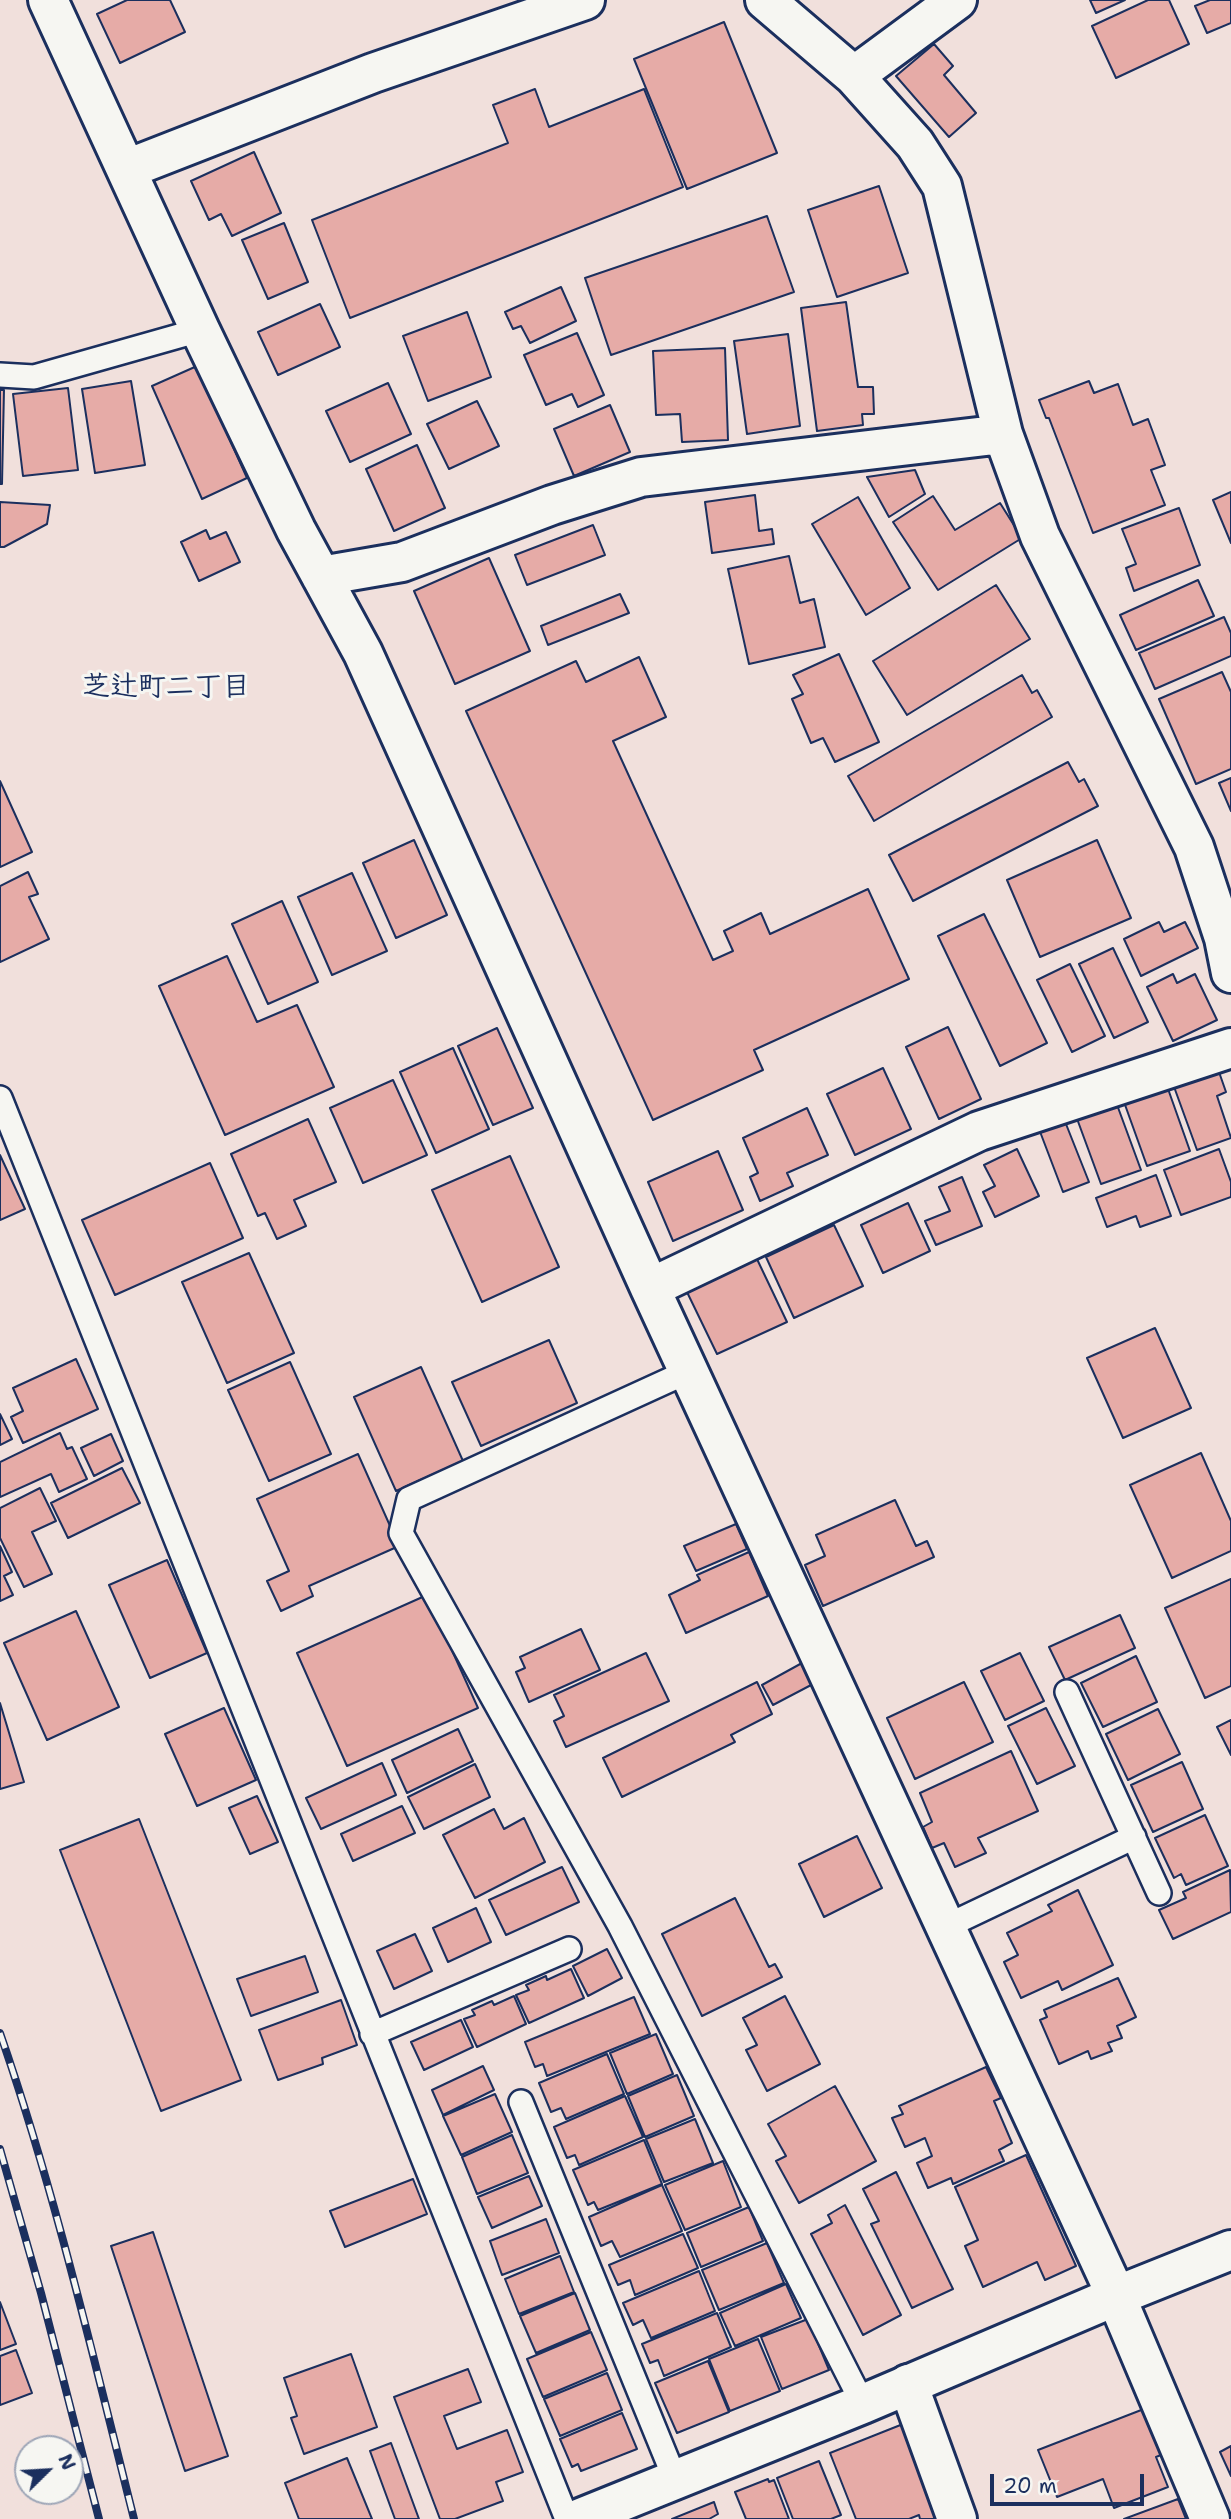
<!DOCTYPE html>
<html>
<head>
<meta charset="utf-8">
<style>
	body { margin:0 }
	#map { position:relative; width:1231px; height:2519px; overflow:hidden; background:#f1e0dc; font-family:"Shantell Sans",sans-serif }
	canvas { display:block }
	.north { position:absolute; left:14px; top:2435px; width:70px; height:70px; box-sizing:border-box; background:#f6f6f2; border:2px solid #9ea6b7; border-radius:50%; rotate:66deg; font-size:19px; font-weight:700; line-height:28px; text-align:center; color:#1b2f5e }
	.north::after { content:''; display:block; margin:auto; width:24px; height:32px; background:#1b2f5e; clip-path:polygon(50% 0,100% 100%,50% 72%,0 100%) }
	.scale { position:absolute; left:990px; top:2474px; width:154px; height:32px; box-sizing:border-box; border:4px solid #1b2f5e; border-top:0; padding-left:9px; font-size:21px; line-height:24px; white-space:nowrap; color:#1b2f5e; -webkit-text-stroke:5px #f6f6f2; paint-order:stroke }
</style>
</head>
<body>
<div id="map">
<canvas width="1231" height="2519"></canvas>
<div class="north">N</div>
<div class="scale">20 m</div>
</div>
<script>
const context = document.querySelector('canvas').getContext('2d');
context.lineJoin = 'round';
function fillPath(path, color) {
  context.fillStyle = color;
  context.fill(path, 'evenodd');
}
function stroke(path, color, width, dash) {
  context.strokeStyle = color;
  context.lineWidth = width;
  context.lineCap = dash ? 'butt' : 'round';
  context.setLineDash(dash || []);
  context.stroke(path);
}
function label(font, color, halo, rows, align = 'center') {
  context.font = font + ' "Shantell Sans","Klee One",sans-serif';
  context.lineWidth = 6;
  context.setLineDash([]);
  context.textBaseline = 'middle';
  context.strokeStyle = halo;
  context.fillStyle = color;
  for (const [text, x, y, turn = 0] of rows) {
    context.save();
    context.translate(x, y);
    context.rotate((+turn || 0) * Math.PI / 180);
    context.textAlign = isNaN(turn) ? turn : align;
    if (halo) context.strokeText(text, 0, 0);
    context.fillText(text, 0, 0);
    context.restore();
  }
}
const building = new Path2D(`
	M127,0H170L185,32L120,63L97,14Z
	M1090,0H1125L1096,13Z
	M1148,0H1169L1189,44L1116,78L1092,26Z
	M1210,0H1231V23L1207,33L1195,6Z
	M724,22L777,153L687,189L634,59Z
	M934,44L953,66L944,75L976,113L949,137L896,76Z
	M535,89L549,127L644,89L683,187L350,318L312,220L508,143L493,105Z
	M254,152L281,213L232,236L221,214L209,220L191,181Z
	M879,186L908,273L837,297L808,210Z
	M767,216L794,292L611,355L585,278Z
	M284,223L308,282L268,299L242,240Z
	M561,287L576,321L530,343L521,326L513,329L505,312Z
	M846,302L858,387H873L874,414H862L863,425L817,431L801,308Z
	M320,304L340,347L278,375L258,332Z
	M467,312L491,377L428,401L403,336Z
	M577,333L604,395L578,407L572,394L546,405L524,355Z
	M788,334L800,426L747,434L734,341Z
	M725,348L728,440L682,442L680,414L656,415L653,351Z
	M197,366L247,478L202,499L152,386Z
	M131,381L145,465L95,473L82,389Z
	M1089,381L1094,393L1118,384L1133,425L1148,419L1165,465L1151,470L1165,505L1093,533L1049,418H1046L1039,400Z
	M388,383L411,434L350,462L326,411Z
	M68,388L78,470L23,476L13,394Z
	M0,390H4L2,484H0Z
	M477,401L499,446L449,469L427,424Z
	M610,405L630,452L574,476L554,429Z
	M417,445L445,508L394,531L366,469Z
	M915,470L925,494L889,517L867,477Z
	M1231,492V543L1213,500Z
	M755,495L759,531L772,529L774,544L712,553L705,502Z
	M933,496L955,530L1000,503L1022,538L938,590L893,522Z
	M858,497L910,588L866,615L812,524Z
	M0,502L50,505L47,524L4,547H0Z
	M1179,508L1200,565L1134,591L1126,568L1136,564L1122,529Z
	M593,525L605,555L527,585L515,555Z
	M206,530L210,539L226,532L240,562L199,581L181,542Z
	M789,556L800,603L814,599L825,647L749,664L728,569Z
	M489,558L530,651L455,684L414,591Z
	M1198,580L1214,616L1136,650L1120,615Z
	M996,585L1030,639L907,715L873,661Z
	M620,594L629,613L548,645L541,626Z
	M1224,617L1231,633V656L1155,689L1139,653Z
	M839,654L879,742L835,762L823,738L811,743L792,699L803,694L793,675Z
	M639,657L666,717L613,741L713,960L733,951L724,931L761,913L770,934L868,889L909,979L754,1050L763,1070L653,1120L466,711L576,661L586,682Z
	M1222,672L1231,692V769L1196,784L1159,699Z
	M1022,675L1032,693L1037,690L1052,717L874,821L848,776Z
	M1068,762L1079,782L1084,779L1098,806L913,901L889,855Z
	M1231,778V811L1219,783Z
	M0,781L32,852L0,867Z
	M414,840L447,915L396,938L363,863Z
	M1097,840L1131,918L1040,957L1007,880Z
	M28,872L38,894L29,897L49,939L0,962V886Z
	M352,873L387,951L332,975L298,897Z
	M282,901L318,982L268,1004L232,924Z
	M984,914L1047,1043L1000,1066L938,936Z
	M1159,922L1164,932L1185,922L1198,948L1141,976L1124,939Z
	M1113,948L1148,1022L1114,1038L1079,964Z
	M227,956L257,1022L297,1005L334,1087L225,1135L159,986Z
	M1070,964L1105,1036L1072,1052L1037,980Z
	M1173,974L1177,983L1195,974L1217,1020L1173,1041L1147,987Z
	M948,1027L981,1099L939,1119L906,1047Z
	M497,1028L533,1108L493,1125L458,1046Z
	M453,1048L489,1129L436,1153L400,1072Z
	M883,1068L911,1129L855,1155L827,1094Z
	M1219,1072L1226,1092L1217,1096L1231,1138L1197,1150L1173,1084Z
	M393,1080L427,1155L363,1183L330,1108Z
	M1167,1086L1190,1151L1147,1166L1124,1102Z
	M1116,1102L1141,1170L1101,1184L1076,1116Z
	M807,1108L828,1155L787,1173L793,1186L760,1201L750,1177L758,1173L743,1138Z
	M308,1119L336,1182L294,1200L306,1226L277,1239L265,1213L258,1216L231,1154Z
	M1064,1119L1089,1182L1063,1192L1039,1129Z
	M1017,1149L1039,1196L995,1217L983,1192L995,1186L984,1165Z
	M1219,1149L1231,1182V1197L1181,1215L1164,1170Z
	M718,1151L743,1210L673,1241L648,1182Z
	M0,1155L25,1209L0,1220Z
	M510,1156L559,1267L482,1302L432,1190Z
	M210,1163L243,1238L115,1295L82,1220Z
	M1156,1175L1171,1216L1140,1227L1136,1216L1107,1227L1096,1198Z
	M962,1177L982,1226L936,1245L925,1221L950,1211L939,1187Z
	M908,1203L930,1251L883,1273L861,1225Z
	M834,1225L863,1286L794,1318L766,1257Z
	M249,1253L294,1353L227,1383L182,1282Z
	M756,1257L787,1322L717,1354L686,1290Z
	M1155,1328L1191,1408L1123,1438L1087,1358Z
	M549,1340L577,1403L481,1446L452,1382Z
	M76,1359L98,1409L23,1443L11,1417L23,1411L13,1388Z
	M290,1362L331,1454L269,1481L228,1390Z
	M421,1367L463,1461L396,1491L354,1397Z
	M0,1414L12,1439L0,1445Z
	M60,1433L67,1449L72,1447L87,1479L59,1492L51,1474L0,1497V1462Z
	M111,1434L123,1461L94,1476L81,1448Z
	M1201,1453L1231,1521V1551L1172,1578L1130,1485Z
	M358,1454L399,1546L309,1586L313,1596L281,1611L267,1581L289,1571L257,1499Z
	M122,1468L140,1503L68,1538L51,1503Z
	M40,1488L56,1521L32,1532L52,1574L24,1587L0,1538V1508Z
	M895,1500L916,1546L927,1541L934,1557L823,1606L805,1565L825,1556L816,1535Z
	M736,1524L747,1549L696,1571L684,1546Z
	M0,1546L12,1572L4,1576L13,1595L0,1601Z
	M749,1552L768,1596L686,1633L669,1595L700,1580L697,1575Z
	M167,1560L207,1653L150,1678L109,1585Z
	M1231,1579V1686L1205,1698L1165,1608Z
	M427,1595L478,1708L347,1766L297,1653Z
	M76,1611L119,1707L47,1740L4,1643Z
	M1120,1615L1135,1648L1065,1680L1049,1647Z
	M581,1629L600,1670L529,1702L516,1672L525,1668L520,1657Z
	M646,1653L669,1701L566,1747L554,1721L564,1716L554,1695Z
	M1020,1653L1044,1701L1005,1720L981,1671Z
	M1136,1656L1157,1702L1103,1727L1081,1683Z
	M802,1663L813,1684L773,1705L762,1685Z
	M757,1682L772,1714L731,1735L735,1742L622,1797L603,1758Z
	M964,1682L993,1742L915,1779L887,1718Z
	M0,1703L24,1782L0,1789Z
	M224,1708L256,1780L197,1806L165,1734Z
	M1046,1708L1075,1766L1037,1784L1008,1726Z
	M1158,1709L1180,1754L1128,1780L1106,1734Z
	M1231,1720V1755L1217,1727Z
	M458,1729L473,1761L407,1793L392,1760Z
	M1011,1751L1038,1811L978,1838L986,1853L955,1867L944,1843L932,1848L923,1827L932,1822L920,1793Z
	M1182,1762L1203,1809L1153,1832L1131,1785Z
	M382,1763L396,1795L321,1829L306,1798Z
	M475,1764L490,1797L424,1829L408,1797Z
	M257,1796L278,1842L250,1854L229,1808Z
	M402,1806L415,1833L353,1861L341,1834Z
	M494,1809L504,1829L524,1818L545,1862L475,1898L443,1835Z
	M1205,1815L1228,1866L1186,1885L1181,1874L1174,1878L1155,1838Z
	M139,1819L241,2080L161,2111L60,1850Z
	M857,1836L882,1888L824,1917L799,1864Z
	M562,1867L579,1902L506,1935L489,1900Z
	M1230,1870L1231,1912L1173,1939L1159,1910L1186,1898L1183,1892Z
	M1078,1890L1113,1965L1062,1990L1058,1981L1021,1998L1004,1962L1018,1955L1007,1933L1052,1911L1048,1905Z
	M735,1898L769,1967L775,1964L782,1977L702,2016L662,1934Z
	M476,1908L491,1942L448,1962L433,1928Z
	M415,1934L432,1971L394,1989L377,1951Z
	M607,1949L622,1978L588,1996L573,1966Z
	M305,1956L318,1992L251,2016L237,1979Z
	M571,1969L584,1998L529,2023L516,1995L529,1990L526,1985L546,1976L547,1980Z
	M1118,1978L1136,2017L1117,2026L1122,2038L1108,2043L1112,2051L1091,2059L1088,2051L1059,2064L1040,2020L1047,2017L1044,2010Z
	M514,1996L526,2024L477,2047L464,2019L475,2015L472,2010L492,2001L494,2005Z
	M785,1996L820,2064L767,2091L746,2050L757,2045L743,2018Z
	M634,1997L650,2034L547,2076L543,2064L535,2067L525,2042Z
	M341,2000L357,2045L322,2058L323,2064L278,2080L259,2030Z
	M461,2020L473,2047L424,2070L411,2042Z
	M656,2034L673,2074L627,2094L610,2053Z
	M607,2054L624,2094L566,2119L561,2108L551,2112L539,2083Z
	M483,2066L494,2090L443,2115L432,2090Z
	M986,2067L1001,2098L994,2101L1012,2143L999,2150L1004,2161L953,2184L951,2178L928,2188L917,2163L932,2156L925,2138L905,2147L892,2118L903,2114L899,2106Z
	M677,2075L694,2116L645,2137L628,2096Z
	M835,2086L876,2161L799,2203L776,2161L786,2156L768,2124Z
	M495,2094L512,2132L461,2155L443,2116Z
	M625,2096L643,2137L579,2165L575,2155L567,2158L554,2127Z
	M695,2119L713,2163L664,2182L646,2139Z
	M512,2135L528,2173L477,2194L462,2157Z
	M644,2140L662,2184L598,2210L594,2202L588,2205L573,2170Z
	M1026,2155L1076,2266L1045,2280L1037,2262L983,2287L965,2246L978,2240L955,2187Z
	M723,2161L741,2207L685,2230L665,2185Z
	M896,2172L953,2289L912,2308L871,2224L879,2221L863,2189Z
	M529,2176L542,2206L492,2228L478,2197Z
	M413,2179L427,2214L345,2247L330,2211Z
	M662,2185L682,2231L620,2257L612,2241L601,2246L589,2217Z
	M845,2205L901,2315L863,2335L811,2234L832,2223L828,2215Z
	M749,2207L763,2241L701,2267L687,2233Z
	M546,2219L559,2253L502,2275L490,2241Z
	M153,2232L228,2456L185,2471L111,2246Z
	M683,2234L698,2268L635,2295L630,2280L618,2285L609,2265Z
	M767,2243L784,2283L719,2310L702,2270Z
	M560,2256L574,2292L519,2314L505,2279Z
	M699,2271L715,2311L651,2338L643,2320L633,2325L623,2303Z
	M786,2284L801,2318L735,2346L720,2313Z
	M575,2293L590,2330L536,2353L520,2316Z
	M0,2302L16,2344L0,2350Z
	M717,2313L731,2347L664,2376L658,2360L650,2363L642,2344Z
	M808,2319L829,2370L782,2389L761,2337Z
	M591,2332L607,2370L543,2397L527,2359Z
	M758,2339L780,2391L730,2411L709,2359Z
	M16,2350L32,2393L0,2405V2356Z
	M351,2354L377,2427L304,2454L291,2418L297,2416L284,2378Z
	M708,2361L729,2412L677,2433L655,2383Z
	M468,2369L481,2402L444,2416L457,2449L507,2430L523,2472L496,2482L503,2501L455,2519H440L394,2397Z
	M607,2373L622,2410L560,2436L544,2399Z
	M1149,2407L1166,2453L1156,2457L1168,2487L1114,2508L1103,2479L1057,2497L1038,2450Z
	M622,2413L637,2449L581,2471L578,2464L572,2467L560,2439Z
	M903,2424L940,2516L933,2519H920L919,2515L909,2519H856L830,2453Z
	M391,2443L419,2519H395L370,2451Z
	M1231,2446V2476L1220,2452Z
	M347,2458L372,2519H299L285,2483Z
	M819,2461L841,2515L831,2519H793L777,2478Z
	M768,2479L769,2482L774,2480L789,2519H746L735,2492Z
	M1178,2499L1186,2519H1124Z
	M714,2502L718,2514L709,2519H672Z`);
const lane = new Path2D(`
	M0,375L34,377L200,330
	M0,1098L567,2519
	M689,1371L409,1499L401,1533L620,1926L863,2404
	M1067,1692L1159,1893
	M945,1927L1134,1837
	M372,2034L569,1949
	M521,2102L675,2479`);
const street = new Path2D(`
	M48,0L200,330L296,530L363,653L650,1288L1109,2280L1210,2519
	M765,0L854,76L915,144L942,186L1003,434L1040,536L1194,847L1224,938L1231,973
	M854,76L957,0
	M127,169L373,73L585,0
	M321,576L402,562L552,505L641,477L1003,434
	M650,1288L979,1131L1231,1048
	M908,2384L957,2519`);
const secondary = new Path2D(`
	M578,2519L863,2404L1116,2296L1231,2250`);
const rail = new Path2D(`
	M0,2033C55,2192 93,2356 134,2519
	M0,2149L41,2293L99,2519`);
const neighbourhoodNames = [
	["芝辻町二丁目",166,688]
];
fillPath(building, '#e6aba7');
stroke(building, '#1b2f5e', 2);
stroke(lane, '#1b2f5e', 28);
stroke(street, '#1b2f5e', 44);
stroke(secondary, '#1b2f5e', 44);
stroke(lane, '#f6f6f2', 23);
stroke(street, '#f6f6f2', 38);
stroke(secondary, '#f6f6f2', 38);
stroke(rail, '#1b2f5e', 8);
stroke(rail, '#f6f6f2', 5, [16]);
label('bold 28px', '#1b2f5e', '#f6f6f2', neighbourhoodNames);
</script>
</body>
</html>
